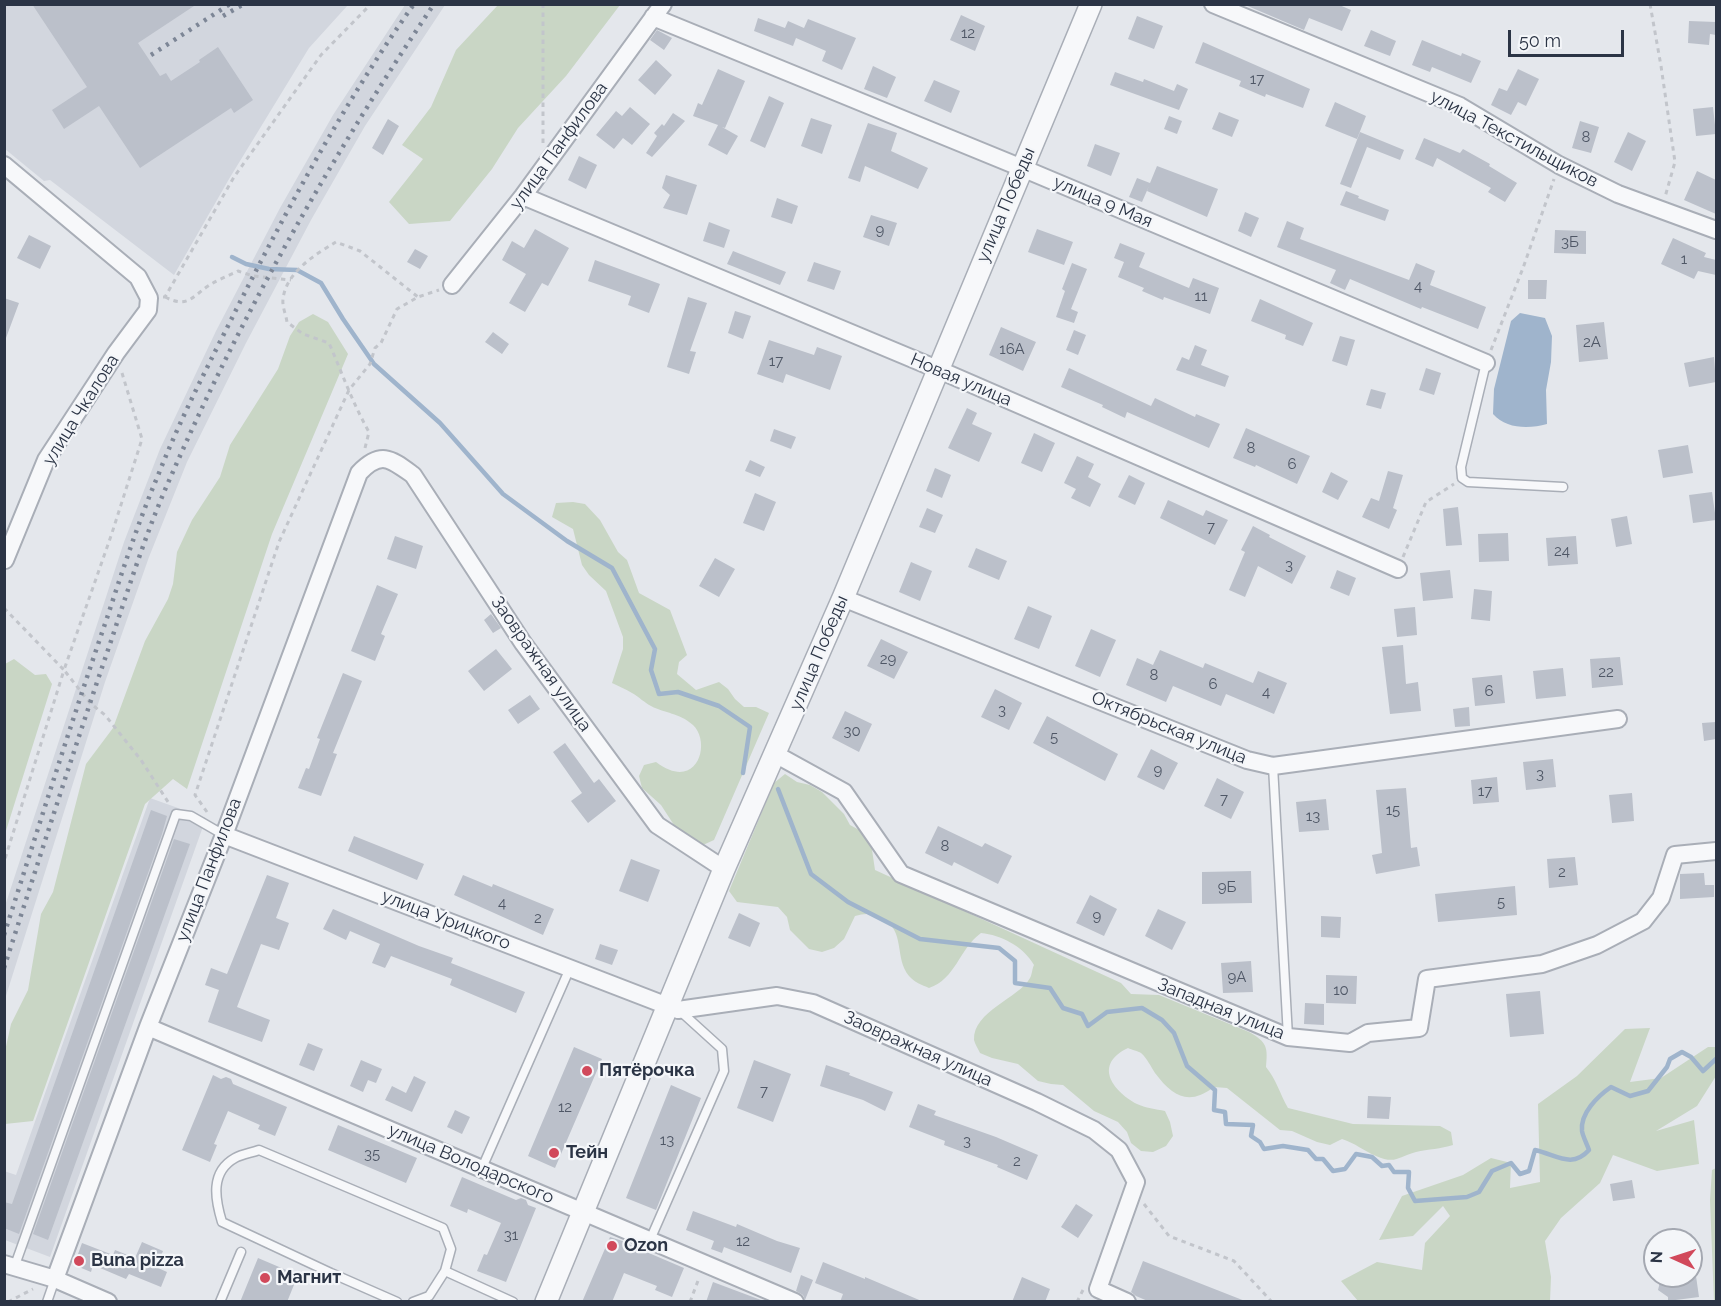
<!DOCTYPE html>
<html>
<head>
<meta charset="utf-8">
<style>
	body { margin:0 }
	#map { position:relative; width:1721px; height:1306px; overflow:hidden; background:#e4e7ec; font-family:Raleway,sans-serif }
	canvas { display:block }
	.frame { position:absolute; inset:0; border:6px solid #2b3445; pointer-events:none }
	.north { position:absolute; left:1643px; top:1228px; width:60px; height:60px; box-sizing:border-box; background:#f4f6f9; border:2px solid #a4a8b1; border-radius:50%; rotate:273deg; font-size:16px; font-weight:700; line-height:24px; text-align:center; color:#2b3445 }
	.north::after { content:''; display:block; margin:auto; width:21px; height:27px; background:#d1495b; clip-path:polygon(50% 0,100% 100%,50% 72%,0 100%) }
	.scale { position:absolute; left:1508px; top:30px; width:116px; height:27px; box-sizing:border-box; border:3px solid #2b3445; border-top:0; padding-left:8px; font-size:18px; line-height:21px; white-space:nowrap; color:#2b3445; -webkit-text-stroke:4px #f4f6f9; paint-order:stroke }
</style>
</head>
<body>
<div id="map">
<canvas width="1721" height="1306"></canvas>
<div class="frame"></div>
<div class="north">N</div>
<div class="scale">50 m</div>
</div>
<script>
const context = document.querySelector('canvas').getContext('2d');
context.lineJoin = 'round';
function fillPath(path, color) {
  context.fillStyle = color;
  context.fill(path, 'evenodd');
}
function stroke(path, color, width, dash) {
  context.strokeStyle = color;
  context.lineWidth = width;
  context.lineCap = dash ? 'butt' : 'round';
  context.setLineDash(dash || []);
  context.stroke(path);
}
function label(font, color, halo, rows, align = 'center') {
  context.font = font + ' Raleway,sans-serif';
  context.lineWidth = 4.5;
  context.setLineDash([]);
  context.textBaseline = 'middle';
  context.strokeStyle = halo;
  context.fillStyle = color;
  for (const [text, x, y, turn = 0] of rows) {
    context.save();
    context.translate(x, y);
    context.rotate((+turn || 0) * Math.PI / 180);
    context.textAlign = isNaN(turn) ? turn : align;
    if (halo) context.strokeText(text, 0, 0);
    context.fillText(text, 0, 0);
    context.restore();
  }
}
const built = new Path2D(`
	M4,5H348L309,48L229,179L174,275L50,180L44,181L5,149Z
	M405,5H445L365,126L311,220L246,343L187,462L149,557L105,682L5,999V906L124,542L160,449L216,331L280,208L333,115Z
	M150,798L206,818L50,1257L5,1240L4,1171L16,1175Z`);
const green = new Path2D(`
	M498,5H620L566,76L518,128L492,169L450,221L409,224L389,202L423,159L402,145L431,107L456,50Z
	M313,314L328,322L348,354L272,534L187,789L173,779L145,804L33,1121L5,1124V1051L11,1024L28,990L41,914L53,892L86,764L113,728L145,641L168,599L173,584L177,552L192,520L220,477L230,445L278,369L290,336L299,322Z
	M573,502L585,504L600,520L618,552L627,560L639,593L670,610L687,655L679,662L677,674L696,690L719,682L728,689L735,699L744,707H756L769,713L714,840L703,845L674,825L661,805L642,788L639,776L644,765L656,762C697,793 712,743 693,725C678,712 666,714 651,706C645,703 639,697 632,693C626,689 618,686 612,683L623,649V637L606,591L589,575L582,565L573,529L552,517L556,503Z
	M14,659L35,675L46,674L52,684L5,834V664Z
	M785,774L797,782L810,785L822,792L844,814L850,825L861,831L871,843L875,870L1121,983L1131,994L1159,995L1249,1032C1267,1042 1268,1047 1266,1067C1276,1079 1280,1094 1288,1108L1353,1124L1440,1126L1451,1132L1453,1145C1441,1149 1428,1149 1416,1152C1399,1156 1396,1165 1376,1156C1364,1151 1355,1143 1342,1139L1330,1145L1317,1142L1292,1131L1280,1130L1227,1088L1214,1087C1189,1106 1173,1097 1155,1073C1151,1067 1147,1058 1141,1053C1138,1051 1132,1050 1128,1048C1094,1064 1111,1090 1137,1104C1145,1108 1156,1109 1165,1111L1170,1122L1173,1136L1166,1146L1153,1152L1141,1151L1131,1143L1127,1132L1118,1122L1094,1111L1063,1085L1051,1084L1038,1081L1018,1064L992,1058L980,1053C978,1049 975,1044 974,1040C973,1011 1019,998 1030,978C1032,975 1032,969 1034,965C1023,946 1001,935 981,933C959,949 956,979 929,988C922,985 914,982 909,976C894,958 906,931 882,918C872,913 865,913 855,916L844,939L834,948L822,952L809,949L790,930L787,917L778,907L737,902L729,891L774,783Z
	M1650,1028L1630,1082L1661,1078L1708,1047H1716V1076L1697,1106L1656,1131L1694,1120L1699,1164L1657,1171L1613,1155L1600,1183L1561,1218L1545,1241L1551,1277L1550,1301H1358L1341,1281L1377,1262L1422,1270L1425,1243L1450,1216L1443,1206L1413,1236L1379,1240L1402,1196L1463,1175L1491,1158L1511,1163L1510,1188L1540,1182L1538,1104L1577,1076L1625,1029Z
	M1716,1168V1301L1714,1302L1710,1200L1712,1170Z`);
const water = new Path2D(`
	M1520,313L1545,318L1552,336L1551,362L1546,390L1547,424C1529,429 1506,429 1493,414L1494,389L1511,321Z`);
const stream = new Path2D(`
	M232,257L246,264L269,269L297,270L321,283L343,319L374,364L440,423L503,494L567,541L612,568L655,649L651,670L659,694L678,692L719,706L750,727L743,773
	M778,789L811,874L848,902L920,939L999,948L1015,961V983L1050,988L1063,1008L1082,1014L1088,1026L1107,1012L1142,1008L1162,1020L1174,1033L1187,1066L1215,1090L1214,1110L1225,1112L1226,1124L1253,1125L1251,1136L1260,1142L1264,1149L1283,1146L1308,1150L1316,1159H1323L1333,1171L1345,1169L1356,1154L1372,1157L1382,1166L1389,1165L1394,1172H1409L1408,1188L1415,1201L1467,1197L1479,1192L1492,1171L1511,1163L1520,1174L1529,1171L1535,1150C1557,1155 1572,1169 1589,1150C1587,1144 1583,1137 1582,1131C1580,1113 1598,1096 1611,1087L1630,1096L1648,1091L1667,1067L1670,1059L1682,1052L1691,1057L1703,1071L1716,1059`);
const building = new Path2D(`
	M32,4H197L138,43L160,76L166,73L171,81L200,62L199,60L218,47L253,100L234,113L231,108L140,168L99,106L64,129L52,110L87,87Z
	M1243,4H1337L1351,10L1342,31L1309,18L1304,30Z
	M961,15L985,26L975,51L950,40Z
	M1137,16L1163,26L1154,49L1128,39Z
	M758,18L785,28L788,21L804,28L808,19L856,38L842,70L822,61L826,51L796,38L793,46L754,31Z
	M1689,21L1716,22V35L1710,34L1709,45L1688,43Z
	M657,30L672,38L664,50L650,40Z
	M1371,30L1396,41L1390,56L1364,46Z
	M1422,40L1461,56L1462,53L1481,61L1471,83L1432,67L1430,72L1412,65Z
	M1203,42L1310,89L1303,108L1266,94L1265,97L1239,86L1241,81L1195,63Z
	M656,60L672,75L655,95L638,80Z
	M873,66L896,77L887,98L864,89Z
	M718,69L745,81L725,128L722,127L738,136L727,155L708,145L718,125L693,116L698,103L702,105Z
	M1518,69L1539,79L1526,106L1518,102L1511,115L1491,105L1499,88L1507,91Z
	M1115,72L1143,82L1144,79L1174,91L1177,84L1188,89L1179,110L1110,85Z
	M934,80L960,91L951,113L924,101Z
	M769,96L784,103L765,148L750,141Z
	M1335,102L1366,116L1357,139L1325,126Z
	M630,107L650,124L632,145L623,138L614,149L596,135L616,111L622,116Z
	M1713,107L1716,134L1696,136L1693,109Z
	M1219,112L1239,120L1232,137L1212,129Z
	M673,113L685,121L652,157L646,153L657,136L654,133L662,124L664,126Z
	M1169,116L1182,121L1177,134L1164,129Z
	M811,118L832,125L822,154L801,146Z
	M388,119L399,126L383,155L372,148Z
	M1580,121L1599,127L1591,153L1572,148Z
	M868,123L897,133L891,151L928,168L918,189L865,166L860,182L848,178Z
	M1360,132L1404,150L1400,160L1367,147L1351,188L1340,184Z
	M1628,132L1646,141L1632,171L1614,162Z
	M1424,138L1460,153L1463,149L1490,164L1489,166L1517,183L1505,202L1488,192L1491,188L1437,158L1433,167L1415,159Z
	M1095,144L1120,153L1111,176L1087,166Z
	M579,156L597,165L586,189L568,180Z
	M1157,166L1218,189L1207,217L1147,191L1149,186L1142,202L1129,197L1137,178L1150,183Z
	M1697,171L1716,180V214L1684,200Z
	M666,175L697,185L687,215L663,208L670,195L662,188Z
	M1346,191L1359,196L1358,198L1389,210L1385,221L1340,205Z
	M777,198L798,206L792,224L771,217Z
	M1245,212L1259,218L1251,237L1238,231Z
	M871,215L897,223L889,246L863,237Z
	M1287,221L1304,228L1300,239L1409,280L1416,263L1435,271L1430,285L1486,307L1478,329L1422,307L1421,309L1350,279L1345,290L1330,283L1336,270L1277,247Z
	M709,222L730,230L724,248L703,241Z
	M535,229L569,248L548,286L542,283L525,312L509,303L526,274L502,260L512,241L524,248Z
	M1037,229L1073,242L1064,265L1028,252Z
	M1555,230L1586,231V254L1554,253Z
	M29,235L51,246L40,269L17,258Z
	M1673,238L1706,253L1704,257L1716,260V275L1698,271L1694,279L1661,264Z
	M1120,243L1145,253L1139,267L1189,288L1193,278L1219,288L1210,314L1164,297L1163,300L1142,291L1144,288L1118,277L1124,262L1114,258Z
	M415,249L428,256L420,269L407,262Z
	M733,251L786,272L780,285L727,264Z
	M595,260L660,284L649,313L628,305L631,296L588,281Z
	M814,262L841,271L834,290L807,281Z
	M1072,263L1087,269L1071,309L1078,312L1074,323L1056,317L1065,291L1062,289Z
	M1528,280H1547L1546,299H1528Z
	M688,297L707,303L690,351L696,352L689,374L667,367Z
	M4,298L19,303L6,338L4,337Z
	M1260,299L1313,323L1303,346L1285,339L1286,335L1251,321Z
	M735,311L751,316L743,339L728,333Z
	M1604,322L1608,359L1579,362L1576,325Z
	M1001,327L1036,342L1023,371L989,355Z
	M1074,330L1086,335L1078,355L1066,350Z
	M493,332L509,344L502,354L485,342Z
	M1340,336L1355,340L1347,366L1332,361Z
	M769,340L814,355L817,347L842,356L830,390L786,374L783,383L757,374Z
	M1195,345L1207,350L1201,365L1229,376L1225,387L1176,370L1182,357L1189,360Z
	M1714,357L1716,382L1689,387L1684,363Z
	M1069,368L1151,406L1155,398L1195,417L1196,414L1220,424L1209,448L1127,412L1125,418L1102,407L1103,405L1061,387Z
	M1426,368L1441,373L1434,395L1419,390Z
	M1371,389L1386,393L1381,409L1366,405Z
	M967,408L977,413L972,424L992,433L979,462L948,448Z
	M1246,428L1310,456L1297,484L1256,465L1255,467L1233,458Z
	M774,429L796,437L791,449L770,441Z
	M1034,433L1055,443L1042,472L1021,463Z
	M1688,445L1693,473L1663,478L1658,450Z
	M1077,456L1094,464L1088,477L1101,484L1090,507L1071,498L1076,489L1064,483Z
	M750,460L765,467L760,477L745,471Z
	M935,468L951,475L942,498L926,491Z
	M1388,471L1403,475L1393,508L1397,510L1389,529L1362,517L1371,498L1379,501Z
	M1331,472L1348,481L1338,500L1322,492Z
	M1129,475L1145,483L1135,505L1118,497Z
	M1712,492L1716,520L1693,523L1689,495Z
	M755,493L776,502L764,531L743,523Z
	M1168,500L1203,516L1206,510L1228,520L1215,545L1160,518Z
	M1458,507L1462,545L1446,546L1443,509Z
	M927,508L943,515L935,533L919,527Z
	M1627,516L1632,544L1616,547L1611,519Z
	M1253,526L1270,535L1269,537L1306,556L1292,584L1258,566L1245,597L1229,590L1245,552L1241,550Z
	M1508,533L1509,561L1479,562L1478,534Z
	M395,536L423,546L416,569L387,559Z
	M1576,536L1578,564L1548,566L1546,538Z
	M976,548L1007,561L999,580L968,567Z
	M715,558L735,569L719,597L699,586Z
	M911,562L932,571L920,601L899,592Z
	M1337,570L1356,578L1349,596L1330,588Z
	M1450,570L1453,598L1423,601L1420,573Z
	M377,585L398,594L381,634L385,636L375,661L351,651Z
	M1474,589L1492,591L1490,621L1471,619Z
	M1028,606L1052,616L1039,649L1014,639Z
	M1415,607L1417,635L1397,637L1394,609Z
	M491,614L501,628L493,633L484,620Z
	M1091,629L1116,640L1100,677L1075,666Z
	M881,639L908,652L894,679L867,666Z
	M1403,645L1406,684L1418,682L1421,711L1390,714L1382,647Z
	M496,649L512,669L484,691L468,671Z
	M1160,650L1203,668L1205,663L1253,683L1258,671L1287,683L1274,714L1226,694L1221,706L1173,686L1166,702L1126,685L1137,658L1153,665Z
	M1620,657L1623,685L1592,688L1590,659Z
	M1563,668L1566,696L1536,699L1533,671Z
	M343,673L362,681L333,753L337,754L321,796L298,788L306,768L309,769L320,739L317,738Z
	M1502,675L1505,703L1475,706L1472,678Z
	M995,689L1022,703L1009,730L981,717Z
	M530,695L540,709L518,724L508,710Z
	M1469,707L1470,726L1455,727L1453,709Z
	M845,711L872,724L859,752L832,738Z
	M1047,716L1118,754L1105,781L1033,743Z
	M1716,722V739L1704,741L1702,723Z
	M565,743L594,783L599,779L616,801L588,823L571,801L582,793L553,752Z
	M1151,749L1178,763L1164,790L1137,777Z
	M1553,759L1556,787L1526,790L1523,762Z
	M1497,777L1499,802L1473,804L1471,780Z
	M1217,778L1244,792L1231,819L1204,806Z
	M1406,788L1411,848L1417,847L1420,866L1376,874L1372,855L1382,853L1376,790Z
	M1632,793L1634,821L1612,823L1609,795Z
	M1326,799L1329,830L1299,832L1296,802Z
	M151,810L167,816L162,834L19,1234L4,1228V1202L12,1204Z
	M938,826L982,847L985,843L1012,856L998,884L954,862L952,866L925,853Z
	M354,836L424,864L417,880L348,851Z
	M174,839L190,844L48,1240L33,1234Z
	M1575,857L1578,885L1549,888L1547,859Z
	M631,859L660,870L648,902L619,891Z
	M1251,871L1252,903L1202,904V872Z
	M1704,873L1705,885H1714V897L1680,899V874Z
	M267,875L289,883L276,918L289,923L279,950L261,944L237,1007L270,1020L262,1042L208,1022L219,990L205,985L211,968L227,974Z
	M463,875L492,887L493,884L554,909L543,935L454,895Z
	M1515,886L1517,915L1438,922L1435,894Z
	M1090,895L1117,909L1104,936L1076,923Z
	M333,909L419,946L453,958L451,963L525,992L516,1013L450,985L452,979L391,956L385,968L372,963L380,944L350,931L346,940L323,929Z
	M1158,909L1186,922L1172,950L1145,936Z
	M739,913L760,923L750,947L728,938Z
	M1321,916L1341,917L1340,938L1321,937Z
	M600,944L618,950L612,965L595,959Z
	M1251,961L1253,992L1223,993L1221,963Z
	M1326,975L1357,976L1356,1004L1326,1003Z
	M1540,991L1544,1034L1510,1037L1506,994Z
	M1305,1003L1324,1004V1025L1304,1024Z
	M308,1043L323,1049L314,1071L299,1065Z
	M574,1047L602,1059L555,1168L528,1156Z
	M361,1060L382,1069L376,1083L368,1080L363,1092L350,1086Z
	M754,1060L791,1074L773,1122L737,1108Z
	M826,1065L850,1073L849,1075L893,1092L885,1111L863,1100L820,1086Z
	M213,1075L221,1079L226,1077L231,1079L233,1084L287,1107L275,1136L258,1129L260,1125L228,1111L214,1144L217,1145L210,1162L182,1150Z
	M414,1076L426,1082L412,1112L385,1100L392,1086L406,1093Z
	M671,1085L701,1098L656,1210L626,1198Z
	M1368,1096L1391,1097L1389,1119L1367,1118Z
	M918,1104L936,1111L934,1115L996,1137L1038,1155L1027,1180L997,1167L998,1165L944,1145L945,1141L909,1127Z
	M455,1110L470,1117L462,1134L447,1127Z
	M338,1125L417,1158L406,1183L328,1150Z
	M462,1177L516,1200L521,1198L526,1200L528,1205L536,1208L506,1282L477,1271L484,1254L487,1255L501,1223L468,1209L467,1213L450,1206Z
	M1632,1180L1635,1198L1613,1201L1610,1184Z
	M1076,1204L1093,1215L1078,1238L1061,1227Z
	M693,1211L736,1227L737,1224L777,1241L800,1248L791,1273L724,1247L722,1253L711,1249L714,1241L686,1230Z
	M610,1237L629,1243L630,1245L684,1268L672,1297L655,1290L657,1286L624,1273L612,1302H582Z
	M142,1242L163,1251L156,1267L167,1272L161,1287L129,1274L126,1279L93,1265L91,1272L74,1265L82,1243L113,1255L115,1250L135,1258Z
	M258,1258L298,1275L287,1302H240Z
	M1143,1261L1245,1301V1302H1150L1136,1296L1131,1292Z
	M823,1262L865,1279V1277L924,1302H840L843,1294L815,1283Z
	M801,1275L813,1280L805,1300L803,1295L796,1291Z
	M1667,1276H1696L1699,1297L1668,1301V1297L1658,1290L1660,1282Z
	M1022,1277L1050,1289L1045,1302H1012Z
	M713,1282L761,1300V1302H706Z`);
const path = new Path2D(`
	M1650,4L1661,66L1675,162L1665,197
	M543,143V4
	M163,297H165L234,177L321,55L371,4
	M165,297C187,308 191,298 208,286C217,280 228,276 238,271L253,276L291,280
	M1491,350L1523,268L1554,179
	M122,373L142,439L112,533L64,670L90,703L105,715L141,760L170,805
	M365,448L369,432C353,404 342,373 329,343L303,334L287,322C286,315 282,306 283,299C286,272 316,254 336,242L360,251L418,297
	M1403,557L1426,502L1454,484
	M4,608L64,670L4,862
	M207,812L195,795L279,542L349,390L370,364L375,348L381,343L397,309L418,297L439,290
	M1144,1204L1169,1236L1234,1261L1272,1302
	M8,1302L33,1289
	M690,1302L699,1278
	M1077,1302L1083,1290`);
const service = new Path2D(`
	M1486,363L1461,467L1462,478L1468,482L1563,487
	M1273,766L1288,1037
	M482,1168L570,968
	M650,1240L724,1071L722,1049L679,1010
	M14,1268L176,814L191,816L224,835
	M445,1271L513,1302
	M47,1302L55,1279
	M220,1302L241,1252
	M397,1302L331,1273L222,1222C215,1199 210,1172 235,1158C242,1154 251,1153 259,1150L443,1228L451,1249L445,1271L429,1296L413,1302`);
const minor = new Path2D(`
	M1213,4L1460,106L1559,165L1618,194L1716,230
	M653,17L1022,168L1486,363
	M4,165L138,277L149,298L148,310L116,353L46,460L5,560
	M523,196L937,369L1398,569
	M452,285L523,196L663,4
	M843,598L1247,760L1273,766L1618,719
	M775,754L844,792L901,874L1288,1037L1350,1043L1368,1033L1419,1028L1427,979L1542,964L1597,945L1643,921L1661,898L1675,855L1716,851
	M224,835L678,1010L777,996L813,1003L1037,1102L1094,1130L1119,1150L1136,1182L1098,1289L1127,1302
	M148,1027L795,1302
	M4,1264L55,1279L108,1302
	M55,1279L148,1027L224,835L359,473C381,450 391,459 413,475L523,643L657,825L724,869`);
const tertiary = new Path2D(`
	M546,1302L724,869L843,598L1091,4`);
const rail = new Path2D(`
	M223,16L244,4
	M151,55L230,4
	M4,935C38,829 71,723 107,618C123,569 139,520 159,473C181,417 209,364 236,310C289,205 346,100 414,4
	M4,968C39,860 73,752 110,644C129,587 147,529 172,474C244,309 334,153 434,4`);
const markers = [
	[587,1071,6,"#d1495b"],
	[554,1153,6,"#d1495b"],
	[612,1246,6,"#d1495b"],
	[79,1261,6,"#d1495b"],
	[265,1278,6,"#d1495b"]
];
const numberNames = [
	["12",968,33],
	["17",1257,79],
	["8",1586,137],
	["9",880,230],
	["3Б",1570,242],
	["1",1684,259],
	["4",1418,286],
	["11",1201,296],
	["2А",1592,342],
	["16А",1012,349],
	["17",776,361],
	["8",1251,448],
	["6",1292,464],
	["7",1211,527],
	["24",1562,551],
	["3",1289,565],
	["29",888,659],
	["22",1606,672],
	["8",1154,675],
	["6",1213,684],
	["6",1489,691],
	["4",1266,692],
	["3",1002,710],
	["30",852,731],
	["5",1054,737],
	["9",1158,770],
	["3",1540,774],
	["17",1485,791],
	["7",1224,799],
	["15",1393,810],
	["13",1313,816],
	["8",945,846],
	["2",1562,872],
	["9Б",1227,887],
	["5",1501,902],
	["4",502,903],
	["9",1097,916],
	["2",538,918],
	["9А",1237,977],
	["10",1341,990],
	["7",764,1091],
	["12",565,1107],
	["13",667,1140],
	["3",967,1141],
	["35",372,1154],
	["2",1017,1161],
	["31",511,1235],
	["12",743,1241]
];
const streetNames = [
	["улица Текстильщиков",1514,139,28],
	["улица Панфилова",559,146,-54],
	["улица 9 Мая",1103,202,23],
	["улица Победы",1006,205,-67],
	["Новая улица",961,380,23],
	["улица Чкалова",81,410,-58],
	["улица Победы",819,653,-67],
	["Заовражная улица",541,664,55],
	["Октябрьская улица",1169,728,22],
	["улица Панфилова",209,870,-69],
	["улица Урицкого",446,920,21],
	["Западная улица",1221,1009,22],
	["Заовражная улица",918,1049,24],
	["улица Володарского",471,1164,23]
];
const poiNames = [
	["Пятёрочка",599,1071],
	["Тейн",566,1153],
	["Ozon",624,1246],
	["Buna pizza",91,1261],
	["Магнит",277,1278]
];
fillPath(built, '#d2d6de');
fillPath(green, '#c9d6c5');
fillPath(water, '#9fb4cc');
stroke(stream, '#9fb4cc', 4.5);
fillPath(building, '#bbc0ca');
stroke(service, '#a9aeb7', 11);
stroke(minor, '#a9aeb7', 20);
stroke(tertiary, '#a9aeb7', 24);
stroke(path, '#c2c5cb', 3, [4.5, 4.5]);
stroke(service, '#f7f8fa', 8);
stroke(minor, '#f7f8fa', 16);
stroke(tertiary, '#f7f8fa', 21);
stroke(rail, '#7d8696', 4.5, [3, 6]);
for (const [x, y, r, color] of markers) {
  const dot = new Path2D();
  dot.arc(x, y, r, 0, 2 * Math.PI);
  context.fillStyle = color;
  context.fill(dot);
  stroke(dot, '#f4f6f9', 2);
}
label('15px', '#4f5766', null, numberNames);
label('18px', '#2b3445', '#f4f6f9', streetNames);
label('bold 18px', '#2b3445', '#f4f6f9', poiNames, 'left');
</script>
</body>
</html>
